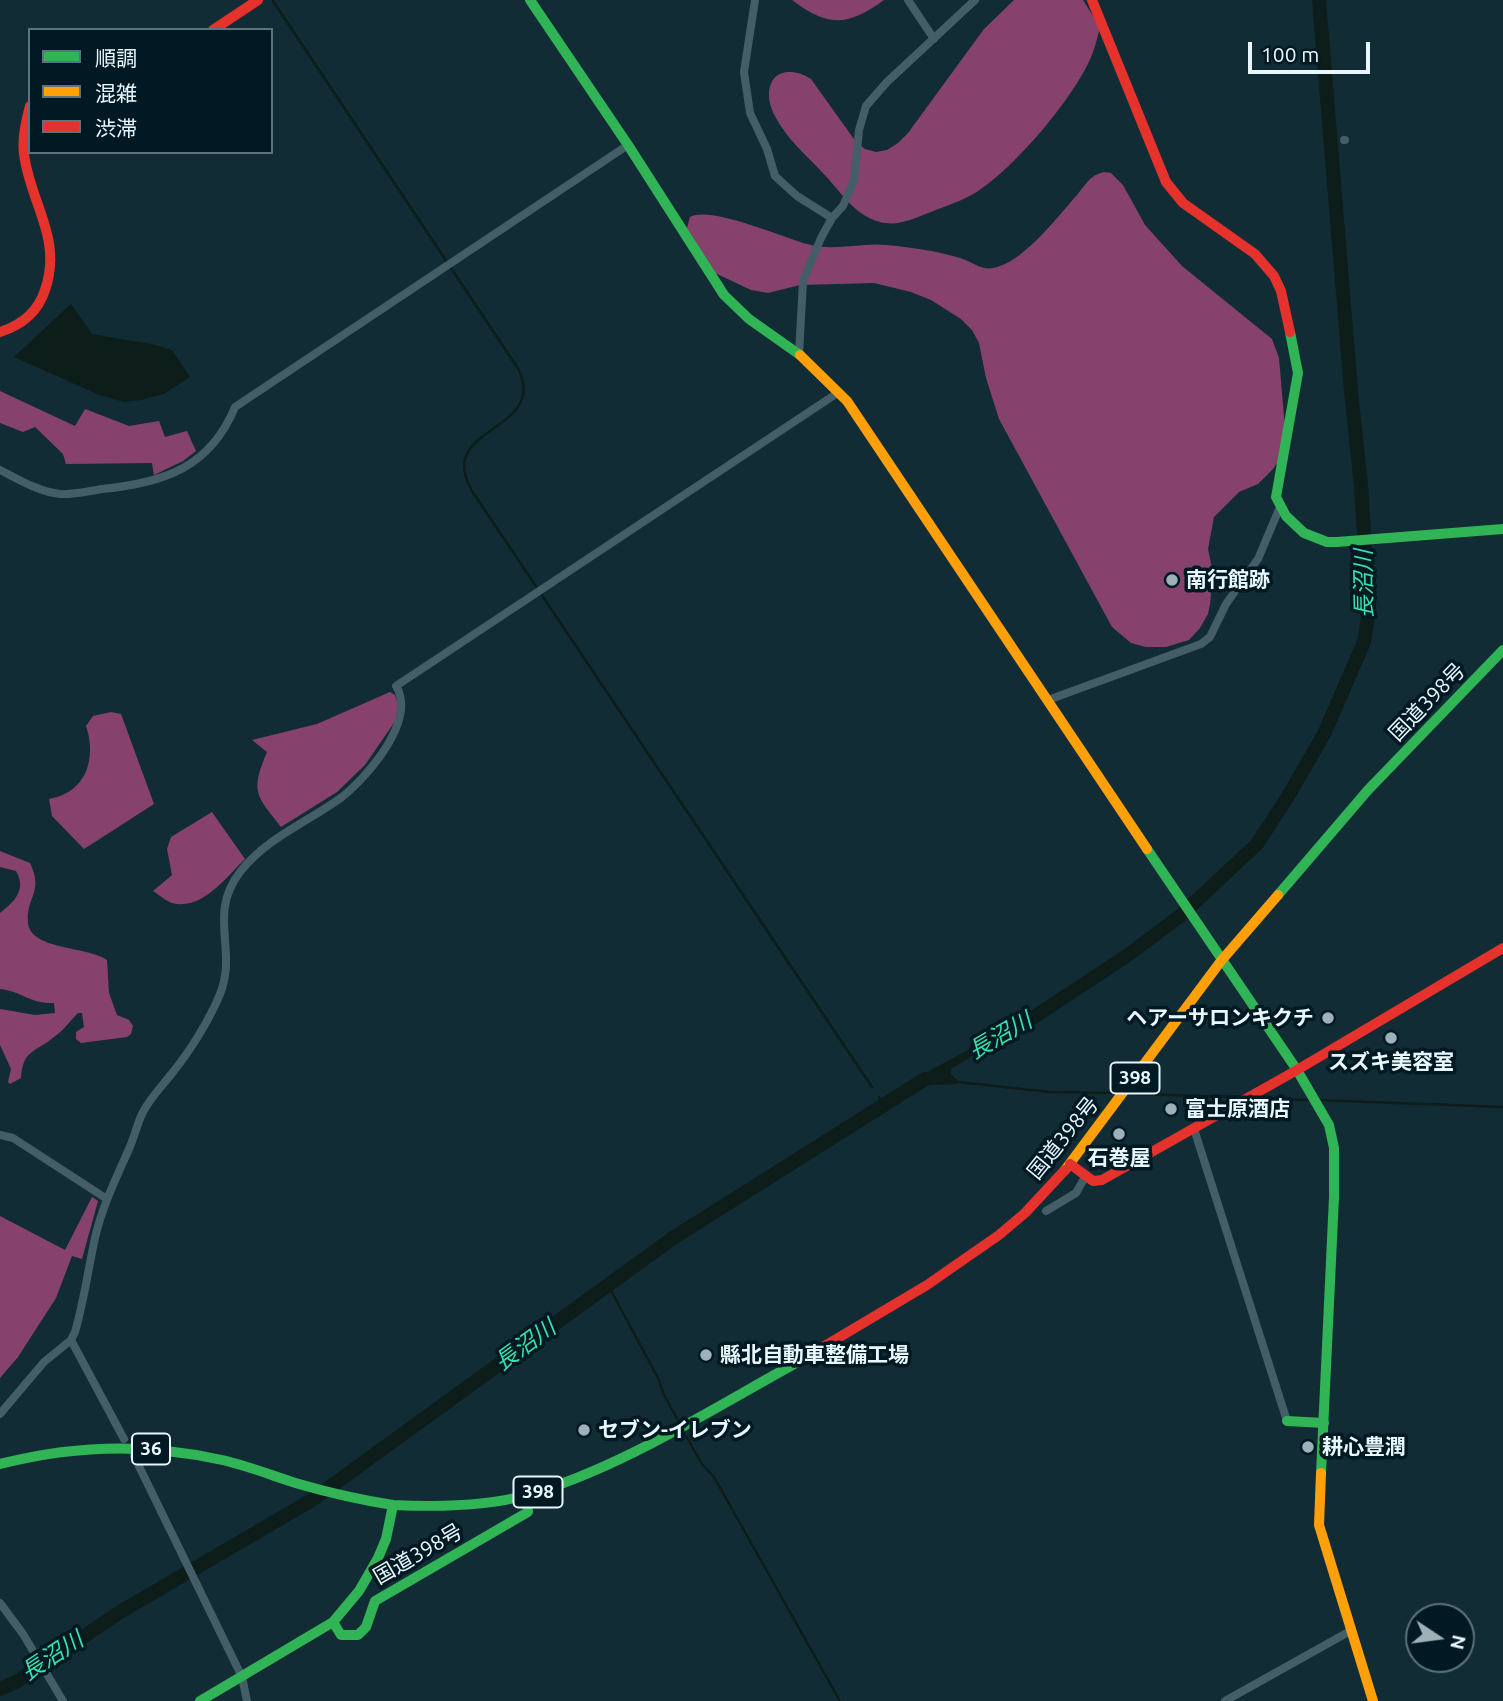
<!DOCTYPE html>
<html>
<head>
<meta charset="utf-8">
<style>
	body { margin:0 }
	#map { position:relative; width:1503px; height:1701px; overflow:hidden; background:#122c35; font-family:Ubuntu,"Noto Sans JP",sans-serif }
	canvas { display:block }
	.legend { position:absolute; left:28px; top:28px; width:245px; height:126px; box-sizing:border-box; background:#011923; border:2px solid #5e727b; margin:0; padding:9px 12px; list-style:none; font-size:21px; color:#e9f8ff }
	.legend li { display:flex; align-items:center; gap:14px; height:35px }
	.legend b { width:35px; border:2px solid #5e727b }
	.north { position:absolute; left:1405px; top:1603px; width:70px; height:70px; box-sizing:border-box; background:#011923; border:2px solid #5e727b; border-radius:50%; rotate:103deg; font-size:19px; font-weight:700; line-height:28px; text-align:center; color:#e9f8ff }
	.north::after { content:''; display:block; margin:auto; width:24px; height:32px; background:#9eb1b8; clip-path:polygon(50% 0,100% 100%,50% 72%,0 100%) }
	.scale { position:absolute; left:1248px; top:42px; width:122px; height:32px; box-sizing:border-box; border:4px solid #e9f8ff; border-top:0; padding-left:9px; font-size:21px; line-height:24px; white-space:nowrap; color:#e9f8ff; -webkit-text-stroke:5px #011923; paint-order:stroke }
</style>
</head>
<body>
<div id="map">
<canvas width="1503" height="1701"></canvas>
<ul class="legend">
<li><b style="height:9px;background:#30b455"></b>順調</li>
<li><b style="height:9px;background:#ff9f0a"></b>混雑</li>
<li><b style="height:9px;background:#e5322d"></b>渋滞</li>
</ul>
<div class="north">N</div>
<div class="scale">100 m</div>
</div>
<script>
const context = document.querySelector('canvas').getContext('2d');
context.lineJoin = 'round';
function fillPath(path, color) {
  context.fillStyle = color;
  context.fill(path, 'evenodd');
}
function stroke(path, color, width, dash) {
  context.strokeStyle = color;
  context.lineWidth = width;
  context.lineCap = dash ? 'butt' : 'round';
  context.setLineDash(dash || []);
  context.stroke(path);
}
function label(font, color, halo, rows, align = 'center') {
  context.font = font + ' Ubuntu,"Noto Sans JP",sans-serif';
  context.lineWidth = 7;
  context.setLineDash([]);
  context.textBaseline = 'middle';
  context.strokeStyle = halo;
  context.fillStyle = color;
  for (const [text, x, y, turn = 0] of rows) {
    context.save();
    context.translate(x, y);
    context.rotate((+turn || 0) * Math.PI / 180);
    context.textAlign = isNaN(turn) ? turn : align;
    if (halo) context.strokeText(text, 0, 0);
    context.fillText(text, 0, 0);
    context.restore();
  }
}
const forest = new Path2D(`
	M792,0H884C848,26 829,28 792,0Z
	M1014,0H1083L1100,27C1098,35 1096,44 1093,52C1078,94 1013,170 975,193C962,201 945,206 931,212C915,218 898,227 880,222C853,215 840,190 821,171C809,158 796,147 785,132C778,122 768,107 769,94C770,68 794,68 811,79L856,142L865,149L876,152L887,150L898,143L908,133L984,29Z
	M1104,172L1111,173L1123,185L1145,225L1182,266L1272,339L1279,358L1286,440L1282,456L1273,469L1258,484L1239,492L1214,517L1208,549L1213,573L1210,604L1208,614L1200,628L1189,640L1166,647H1146L1131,643L1112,627L999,419L986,378L979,343L972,330L961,319L931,300L911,292L874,283L800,285L768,293L751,290L715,273L687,228L690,217C709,205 785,238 807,244C834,252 860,242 886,245C911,247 936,251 960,258C968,260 976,266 984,268C1015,274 1058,216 1077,195C1086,184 1090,175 1104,172Z
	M0,391L75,426L85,409L129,426L159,421L165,437L187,431L196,451L183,461L154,475L152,463L66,464L63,454L35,427L23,432L0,423Z
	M390,692L395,695L398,704L396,720L365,765L337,792L281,827C256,795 250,792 267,752L252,740L317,724Z
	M111,712L121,714L154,804L84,849L52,816L49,799C86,793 97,759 86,726L93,716Z
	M212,812L245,859C226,877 202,911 172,903C166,901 159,895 153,891L172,875L167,849L171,837Z
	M0,851L30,863C44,892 26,897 28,922C29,950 87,946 107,960L109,993L117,1015L129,1020L133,1026L131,1034L127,1037L81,1043L76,1039V1032L84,1027L82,1013H78C70,1021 63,1031 54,1037C35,1053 23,1049 21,1078L10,1084L8,1082L11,1069L0,1045V1009L35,1015L55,1013L54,1003C30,1004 21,991 0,989V913C14,902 27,890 16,871L0,867Z
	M92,1197L98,1201L82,1259L72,1256L56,1298L18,1357L0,1378V1216L65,1250Z`);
const water = new Path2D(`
	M71,304L92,334L151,344L172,350L190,377L164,394L141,400L124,402L97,394L14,357Z
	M990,1038L993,1043L951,1069V1074L958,1081L957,1084L929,1085L912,1093L907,1083Z`);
const stream = new Path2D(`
	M273,1L519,370C547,434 434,425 472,491L537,588
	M541,594L872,1087
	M958,1082L1050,1092L1115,1093
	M1129,1094L1241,1097
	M879,1097L884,1104
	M1254,1098L1311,1100
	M1317,1100L1503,1107
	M608,1285L658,1378L664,1395L679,1422
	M683,1431L702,1464L714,1477L840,1701`);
const river = new Path2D(`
	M976,1049L1025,1023L1128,955L1180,916L1257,844L1287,798L1324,734L1364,642L1369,610L1361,486L1351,391L1319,0
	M0,1689L18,1681L120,1612L312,1500L673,1238L925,1079`);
const street = new Path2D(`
	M755,0L744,72L750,113L767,149L775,176L797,196L832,218
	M908,0L934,39
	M1344,140H1345
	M799,354L803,281L821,238L832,218L843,206L854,180L859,130L866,106L887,82L975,0
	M0,470C18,479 39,492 60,494C73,495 89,491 102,489C163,483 210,468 235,407L628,145
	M1048,700L1201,644L1210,637L1226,604L1258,559L1280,507
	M1194,1129L1287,1421
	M0,1135L13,1138L107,1199
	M1046,1211L1076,1193L1085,1177
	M71,1340L124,1439
	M0,1414L44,1362L71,1340L75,1332C84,1301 88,1270 95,1238C102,1207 116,1178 129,1149C134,1138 137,1125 142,1114C149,1099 163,1085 173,1072C190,1051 210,1019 220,994C238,950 207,915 240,872C266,838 308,822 342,797C368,776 417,720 396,686L839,392
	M134,1456L242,1677L247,1701
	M0,1603L23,1634L63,1701
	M1225,1701L1352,1630`);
const fast = new Path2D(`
	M530,0L628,145L724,295L749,319L800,355
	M1290,332L1298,373L1276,497L1286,516L1304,533L1327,542H1337L1503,529
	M1147,849L1297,1070L1329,1125L1334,1148V1197L1321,1473
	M1278,895L1368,790L1503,650
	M1287,1421L1324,1423
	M0,1464C74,1445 148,1443 222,1460C249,1466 273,1476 299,1484C330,1493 361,1500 393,1505
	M333,1622L341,1635H358L366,1627L375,1601L528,1512L527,1495
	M200,1701L333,1622L359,1591L378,1558L386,1539L393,1505C436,1507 485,1507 527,1495C619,1469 712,1409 796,1363`);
const slow = new Path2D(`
	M800,355L847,401L1147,849
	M1065,1170L1221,961L1278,895
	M1321,1473L1319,1525L1373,1701`);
const jam = new Path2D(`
	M1092,0L1166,182L1183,203L1255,254L1274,276L1281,291L1290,332
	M213,30L258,0
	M0,332C22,325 38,312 45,290C63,238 30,203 24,154C22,137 26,122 30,106
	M1070,1164L1093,1181L1102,1180L1297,1070L1503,948
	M796,1363L927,1285L999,1235L1025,1213L1065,1170`);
const markers = [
	[1172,580,7,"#9eb1b8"],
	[1328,1018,7,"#9eb1b8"],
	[1391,1038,7,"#9eb1b8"],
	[1171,1109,7,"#9eb1b8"],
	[1119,1134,7,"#9eb1b8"],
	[706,1355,7,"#9eb1b8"],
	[584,1430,7,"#9eb1b8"],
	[1308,1447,7,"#9eb1b8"]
];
const shields = [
	[1135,1078,49],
	[151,1449,38],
	[538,1492,49]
];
const shieldNames = [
	["398",1135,1078],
	["36",151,1449],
	["398",538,1492]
];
const poiNames = [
	["南行館跡",1186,580],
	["ヘアーサロンキクチ",1314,1018,"right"],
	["スズキ美容室",1391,1062,"center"],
	["富士原酒店",1185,1109],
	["石巻屋",1119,1158,"center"],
	["縣北自動車整備工場",720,1355],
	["セブン-イレブン",598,1430],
	["耕心豊潤",1322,1447]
];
const streetNames = [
	["国道398号",1427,702,-46],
	["国道398号",1063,1138,-51],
	["国道398号",418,1554,-30]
];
const waterNames = [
	["長沼川",1364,584,-91],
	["長沼川",1000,1036,-30],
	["長沼川",525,1345,-36],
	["長沼川",52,1656,-33]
];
fillPath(forest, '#86426c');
fillPath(water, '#0d1d19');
stroke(stream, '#0d1d19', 2.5);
stroke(river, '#0d1d19', 14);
stroke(street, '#445e67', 8);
stroke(fast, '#30b455', 10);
stroke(slow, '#ff9f0a', 10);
stroke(jam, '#e5322d', 10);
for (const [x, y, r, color] of markers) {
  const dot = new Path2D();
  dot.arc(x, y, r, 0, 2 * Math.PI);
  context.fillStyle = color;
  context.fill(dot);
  stroke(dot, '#011923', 2.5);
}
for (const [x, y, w] of shields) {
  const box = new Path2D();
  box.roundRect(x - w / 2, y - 15.5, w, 31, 5);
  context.fillStyle = '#011923';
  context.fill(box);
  stroke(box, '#e9f8ff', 2);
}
label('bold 19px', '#e9f8ff', null, shieldNames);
label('bold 21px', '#e9f8ff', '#011923', poiNames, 'left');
label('21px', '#e9f8ff', '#011923', streetNames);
label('italic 23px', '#38e2ad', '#011923', waterNames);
</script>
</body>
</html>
